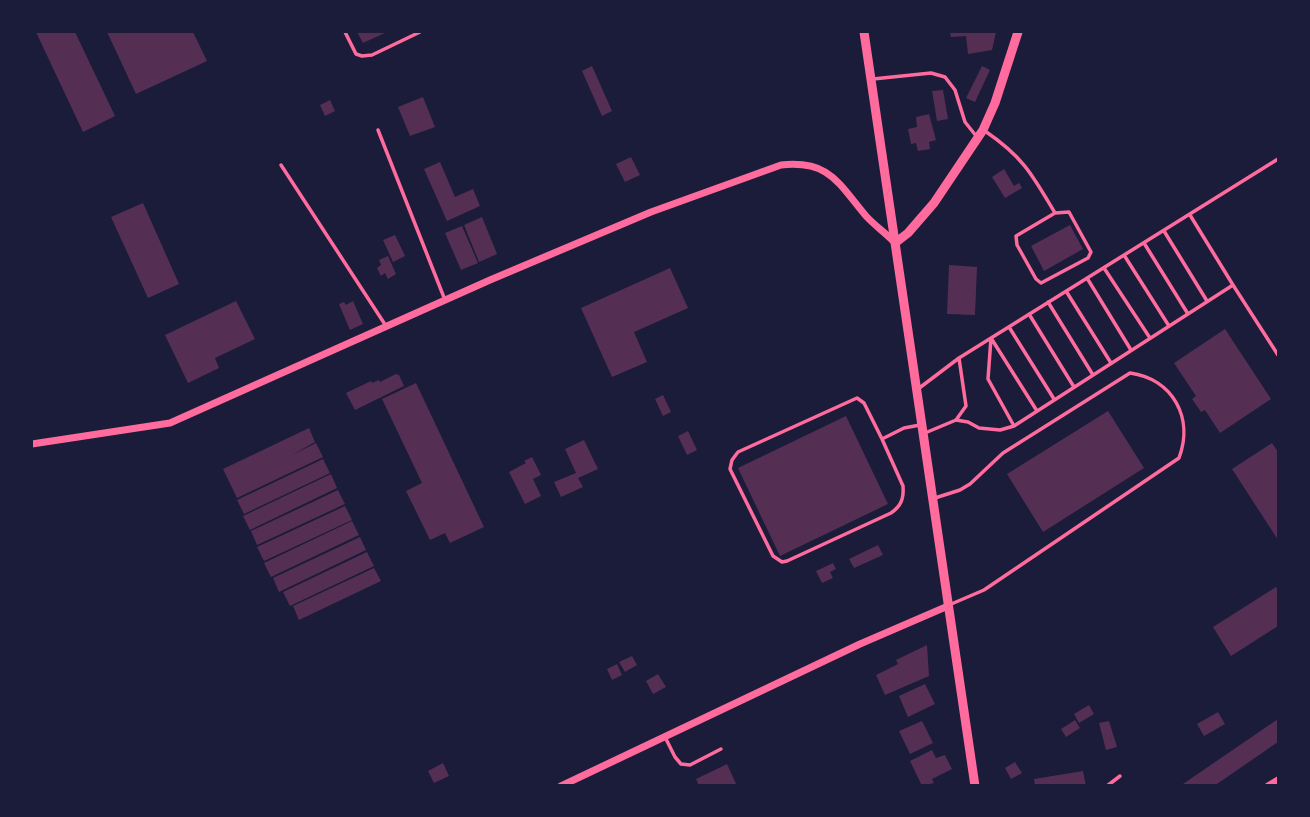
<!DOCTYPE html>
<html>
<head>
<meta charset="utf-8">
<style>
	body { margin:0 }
	#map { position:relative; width:1310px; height:817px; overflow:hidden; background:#1b1b3a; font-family:"Sofia Sans Condensed",sans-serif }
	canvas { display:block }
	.frame { position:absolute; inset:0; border:33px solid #1b1b3a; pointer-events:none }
</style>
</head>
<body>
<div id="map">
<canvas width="1310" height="817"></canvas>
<div class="frame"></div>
</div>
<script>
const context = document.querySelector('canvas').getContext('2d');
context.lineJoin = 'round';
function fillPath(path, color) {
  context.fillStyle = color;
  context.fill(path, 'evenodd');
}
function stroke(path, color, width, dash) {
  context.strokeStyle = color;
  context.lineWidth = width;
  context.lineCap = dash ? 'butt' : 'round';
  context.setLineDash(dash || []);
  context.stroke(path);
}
const building = new Path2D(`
	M36,32H75L115,116L83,132Z
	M107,32H193L207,61L136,94Z
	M357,32H387L363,43Z
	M950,32H996L992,50L968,54L966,36L951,37Z
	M592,66L612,111L602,116L582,71Z
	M982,66L990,70L975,102L966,98Z
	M943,90L948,119L937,121L932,91Z
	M423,97L435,127L410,136L398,107Z
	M330,100L335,111L325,116L320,105Z
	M929,114L936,140L929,142L930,149L918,151L916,143L911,144L908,129L917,127L916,117Z
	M631,157L640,175L625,182L616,164Z
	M440,162L455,197L473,189L480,206L447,221L424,169Z
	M1004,169L1014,186L1019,183L1022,188L1005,198L992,177Z
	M143,203L179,284L148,298L111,217Z
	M482,217L497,254L479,262L464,225Z
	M1070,225L1083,249L1044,271L1031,246Z
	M462,226L478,263L461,270L445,233Z
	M395,235L405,256L393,262L383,240Z
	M388,256L396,274L388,279L385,273L381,276L377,268L381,265L379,260Z
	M949,265L977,267L975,315L947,314Z
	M670,268L688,308L634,332L647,362L612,377L581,308Z
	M236,301L255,339L215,358L219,368L188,383L165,335Z
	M353,301L363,324L350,330L339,304L344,302L346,305Z
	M1225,329L1271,399L1220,433L1205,410L1201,412L1192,399L1196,396L1174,363Z
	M396,374L399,375L404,386L355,410L346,393L371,381L372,383L379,380L380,382Z
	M416,383L484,527L450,543L445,533L430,540L406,491L422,483L382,399Z
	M663,395L671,412L663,416L655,399Z
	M1108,411L1144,468L1043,532L1007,474Z
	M846,416L888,504L780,556L738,468Z
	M309,428L315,442L292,455L316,443L323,457L237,498L223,469Z
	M688,431L697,450L687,455L678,436Z
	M584,440L598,469L578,478L583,487L561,497L554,482L576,473L565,449Z
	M1272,443L1278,452V540L1232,469Z
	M532,457L541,475L533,479L541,496L525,504L509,472L526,463L524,461Z
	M323,459L330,473L244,514L237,500Z
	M331,474L337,488L250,530L243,516Z
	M338,490L345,504L257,545L251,531Z
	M345,506L352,520L264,561L257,547Z
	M352,521L359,535L271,577L264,563Z
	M360,537L366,550L279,592L273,578Z
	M878,545L883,555L854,568L849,559Z
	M367,552L374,566L290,606L283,592Z
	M833,563L836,569L830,572L833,578L822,583L816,571Z
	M374,568L381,581L299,620L293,606Z
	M1276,587L1278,590V626L1231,656L1213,627Z
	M927,645L929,676L885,695L876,675L898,664L896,660Z
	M632,656L637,665L625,672L619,662Z
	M617,664L622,675L612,680L607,669Z
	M658,674L666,687L653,694L646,681Z
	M925,684L935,704L908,717L899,696Z
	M1089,705L1094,714L1079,723L1074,714Z
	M1218,712L1225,724L1204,736L1197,724Z
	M1278,719V742L1214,786H1180Z
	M1075,720L1080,728L1066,737L1061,729Z
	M922,721L933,743L910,754L899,731Z
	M1109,721L1117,747L1106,750L1099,723Z
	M932,750L936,758L945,755L952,769L932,779L934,783L922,786L910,761Z
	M1015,762L1022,773L1011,779L1005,768Z
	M443,763L449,776L434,783L428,771Z
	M727,764L737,786H699L696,779Z
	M1083,771L1086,786H1035L1034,779Z`);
const service = new Path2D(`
	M345,32L356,54L362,56L372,55L420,32
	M873,79L931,73L945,77L955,90L965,122L977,137
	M378,130L445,300
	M985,131C1023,157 1032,174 1055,213L1016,236L1017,245L1036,279L1041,283L1088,258L1091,252L1069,212L1055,213
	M281,165L386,326
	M1190,215L1233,285
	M1164,231L1207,301
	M1144,243L1188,314
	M1124,255L1169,326
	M1104,268L1150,338
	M1087,278L1131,350
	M1066,291L1111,363
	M1048,302L1093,375
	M1029,314L1074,387
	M1009,327L1054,399
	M918,389L959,358L1278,159
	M956,420L966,406L959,358
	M1014,426L988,379L991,338L1037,411
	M925,433L956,420L968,422L979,428L1000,430L1014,426L1233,285L1278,355
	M882,439L864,403L857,398L738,452L732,460L730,469L773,556L782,562L787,561L891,513C901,506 904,499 903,486L882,439L904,428L920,425
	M935,498L960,490L970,484L1003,453L1130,373C1173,379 1194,418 1179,458L984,590L949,605
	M665,737L675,757L681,764L690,765L721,749
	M1107,786L1120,776`);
const minor = new Path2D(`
	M32,444L170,423L490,280L651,212L781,165C830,160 838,183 866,216C875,226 886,233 895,243
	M561,786L860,644L948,606
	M1268,786L1278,780`);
const tertiary = new Path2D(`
	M864,32L975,786
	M895,243L908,233L934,203L983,130L995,103L1018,32`);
fillPath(building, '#542f53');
stroke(service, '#ff6b9d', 3.5);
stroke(minor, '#ff6b9d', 7);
stroke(tertiary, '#ff6b9d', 9);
</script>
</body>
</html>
